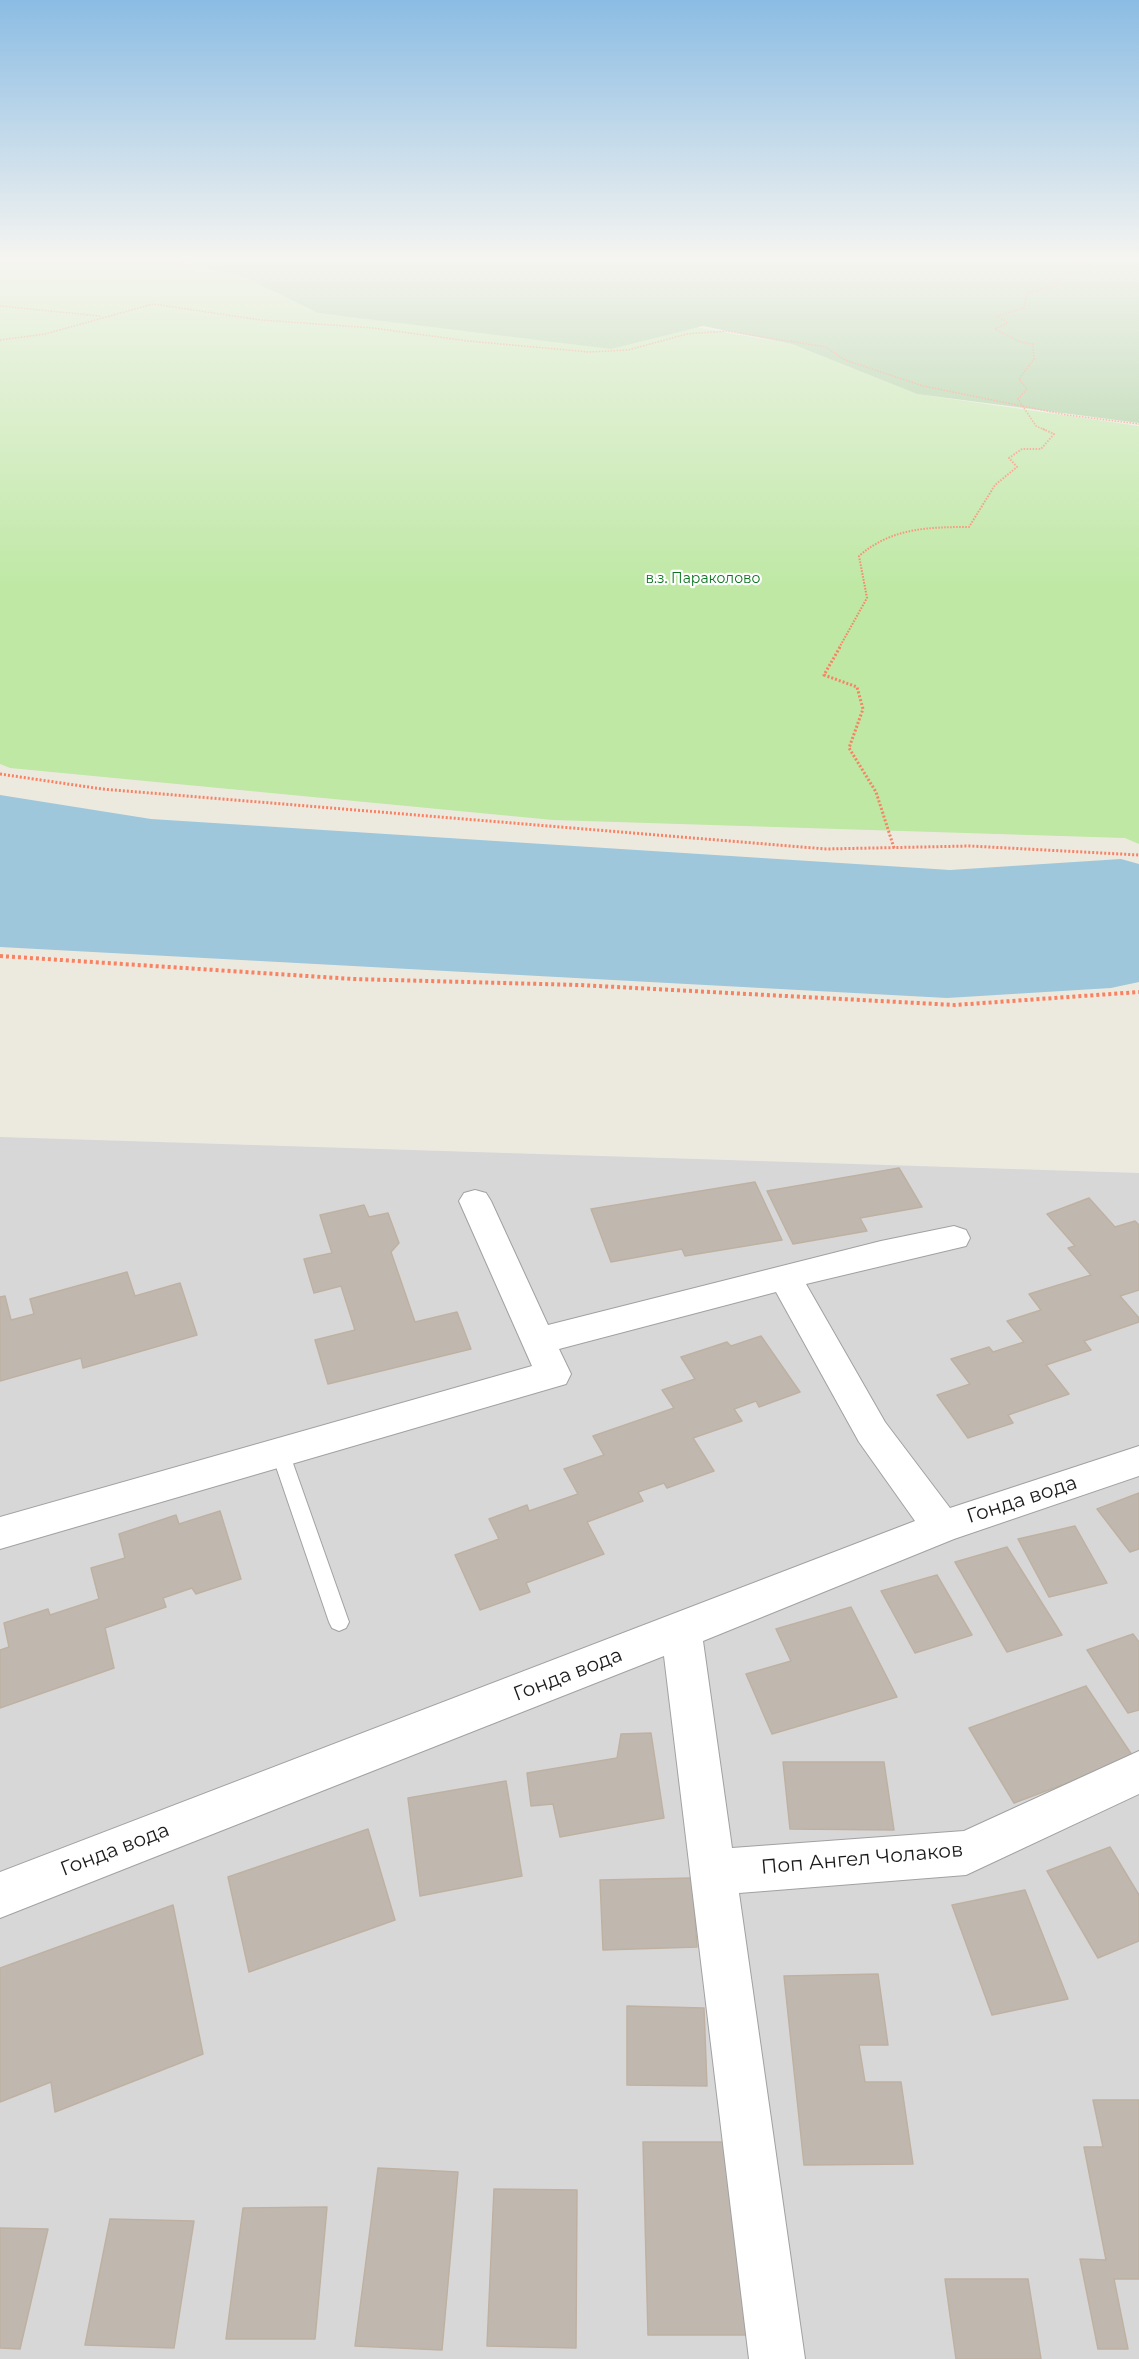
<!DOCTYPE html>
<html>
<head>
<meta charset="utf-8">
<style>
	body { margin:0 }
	canvas { display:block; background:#ece9df }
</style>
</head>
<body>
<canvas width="1139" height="2359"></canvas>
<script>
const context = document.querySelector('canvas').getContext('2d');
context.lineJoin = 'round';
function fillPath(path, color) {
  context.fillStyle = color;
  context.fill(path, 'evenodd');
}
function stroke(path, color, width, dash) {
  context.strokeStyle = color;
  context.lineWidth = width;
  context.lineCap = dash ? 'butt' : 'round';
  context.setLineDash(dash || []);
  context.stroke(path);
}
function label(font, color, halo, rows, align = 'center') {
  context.font = font + ' Montserrat,sans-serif';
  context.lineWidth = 4.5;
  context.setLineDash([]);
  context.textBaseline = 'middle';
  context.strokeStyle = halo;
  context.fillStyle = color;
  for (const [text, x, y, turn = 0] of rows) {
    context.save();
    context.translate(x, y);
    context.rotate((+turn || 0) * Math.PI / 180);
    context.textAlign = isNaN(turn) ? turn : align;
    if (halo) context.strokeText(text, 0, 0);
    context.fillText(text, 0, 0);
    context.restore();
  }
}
const residential = new Path2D(`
	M0,1137L1139,1173V2359H0Z`);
const grass = new Path2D(`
	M170,259L244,277L318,313L688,326L792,344L917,394L1139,426V844L1125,838L553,820L10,768L0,764V260Z`);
const forest = new Path2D(`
	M170,259H1139V423L917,394L792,344L703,326L611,349L318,313L244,277Z`);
const water = new Path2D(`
	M0,795L151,819L950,870L1121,859L1139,864V982L1111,988L947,998L0,947Z`);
const building = new Path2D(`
	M899,1168L922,1207L860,1218L867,1231L793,1244L767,1191Z
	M755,1182L782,1240L685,1256L682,1249L611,1262L591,1209Z
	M1089,1198L1115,1227L1135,1221L1139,1225V1290L1120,1296L1139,1318V1322L1084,1341L1091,1350L1046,1365L1069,1394L1008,1415L1013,1423L968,1438L937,1395L970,1384L951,1359L989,1347L993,1352L1024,1342L1007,1321L1041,1310L1029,1294L1091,1275L1068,1248L1075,1246L1047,1214Z
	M364,1205L369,1217L388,1213L399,1243L391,1252L415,1322L457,1312L471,1349L328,1384L315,1340L355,1330L341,1286L314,1293L304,1259L332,1253L320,1215Z
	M127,1272L135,1296L180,1283L197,1335L83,1368L81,1358L0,1381V1297L5,1296L11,1320L34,1314L30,1299Z
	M761,1336L800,1392L759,1407L756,1401L734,1409L742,1421L693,1438L714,1471L667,1488L664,1483L638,1492L643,1501L587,1522L604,1554L526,1583L530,1592L480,1610L455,1555L499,1539L489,1519L527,1505L529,1511L578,1494L564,1469L604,1455L593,1436L674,1408L662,1390L695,1379L681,1357L727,1342L731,1346Z
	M1139,1493V1549L1130,1552L1097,1509Z
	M220,1511L241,1579L196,1594L192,1588L163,1598L166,1607L105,1628L114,1668L0,1708V1650L9,1647L4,1623L48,1609L50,1615L99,1599L91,1568L125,1558L119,1534L176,1515L179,1524Z
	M1075,1526L1107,1583L1049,1597L1018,1539Z
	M1007,1547L1062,1635L1007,1652L955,1562Z
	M937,1575L972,1635L915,1653L881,1591Z
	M851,1607L897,1697L772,1734L746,1674L791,1661L776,1629Z
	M1133,1634L1139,1642V1710L1128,1713L1087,1650Z
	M1086,1686L1134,1758L1014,1803L969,1728Z
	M651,1733L664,1818L560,1837L553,1804L531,1806L527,1773L617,1758L621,1734Z
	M783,1762H884L894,1830L790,1829Z
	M506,1781L522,1876L420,1896L408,1798Z
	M368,1829L395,1920L249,1972L228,1877Z
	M1110,1847L1139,1895V1941L1098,1958L1047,1871Z
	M692,1878L697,1947L603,1950L600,1880Z
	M1025,1890L1068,1999L992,2015L952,1905Z
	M173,1905L203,2054L55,2112L51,2082L0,2102V1968Z
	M878,1974L888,2045H859L865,2082H901L913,2164L804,2165L784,1976Z
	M627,2006L704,2008L707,2086L627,2085Z
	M1093,2100H1139V2279H1114L1128,2349H1098L1080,2259L1106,2260L1084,2147H1103Z
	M643,2142H737L749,2335H648Z
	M378,2168L458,2172L442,2350L355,2346Z
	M494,2189L577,2190L576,2348L487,2346Z
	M327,2207L315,2339H226L243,2208Z
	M110,2219L194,2221L174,2348L85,2345Z
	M0,2228L48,2229L20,2349L0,2348Z
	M945,2279H1028L1041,2359H956Z`);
const pathFar3 = new Path2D(`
	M0,306L100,316
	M0,340L45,334L153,304L261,320L373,328L468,341L589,352L628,350L687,334L726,331L826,347L845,360L923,386L1067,415L1139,424
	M1045,430L1036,426L1018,399L1027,389L1019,379L1034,359L1033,344L1020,342L995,329L1008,323L997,316L1024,308L1027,293L1058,285L1060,276L1089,272L1079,266L1098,259`);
const pathFar2 = new Path2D(`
	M839,648L867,598L859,556C891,528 928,527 969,527L995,485L1017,467L1009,458L1022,449H1041L1054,434L1041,428`);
const pathFar1 = new Path2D(`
	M840,647L824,675L857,687L863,709L849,748L876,792L894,848
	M0,774L102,789L826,849L970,846L1139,855`);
const path = new Path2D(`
	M0,956L353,979L579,985L955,1005L1139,992`);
const lane = new Path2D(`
	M280,1445L286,1447L289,1452L349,1622L346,1628L339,1631L332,1628L329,1622L271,1452L274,1447Z`);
const street = new Path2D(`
	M475,1190L486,1193L491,1201L548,1325L881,1241L954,1226L966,1230L970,1238L966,1246L806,1284L885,1422L950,1508L1139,1446V1476L954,1539L703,1641L732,1848L964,1831L1139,1751V1794L966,1875L739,1893L805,2359H749L664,1656L0,1918V1872L915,1521L859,1442L776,1292L559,1349L571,1374L566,1384L0,1549V1517L532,1366L459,1201L464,1193Z`);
const farParknames = [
	["в.з. Параколово",703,579]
];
const nearStreetnames = [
	["Гонда вода",1022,1500,-18],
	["Гонда вода",568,1675,-21],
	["Гонда вода",115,1850,-21],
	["Поп Ангел Чолаков",862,1859,-5]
];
fillPath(residential, '#d8d7d7');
fillPath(grass, '#bee8a4');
fillPath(forest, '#9fcc94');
fillPath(water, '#9fc7db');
fillPath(building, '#c0b8af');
stroke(building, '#beb1a2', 1.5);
stroke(lane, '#a1a1a1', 2);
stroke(street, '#a1a1a1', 2);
stroke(pathFar3, '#f98263', 1.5, [1.5, 1.5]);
stroke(pathFar2, '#f98263', 2, [1.5, 1.5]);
stroke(pathFar1, '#f98263', 3, [2, 2]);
stroke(path, '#f98263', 4, [3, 3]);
fillPath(lane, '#fff');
fillPath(street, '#fff');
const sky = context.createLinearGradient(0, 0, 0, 590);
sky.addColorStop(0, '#8bbce3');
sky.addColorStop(0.44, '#f6f5f1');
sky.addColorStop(1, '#f6f5f100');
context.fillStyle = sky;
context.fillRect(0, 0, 1139, 590);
label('14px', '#0b761f', '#fff', farParknames);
label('20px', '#1a1a1a', '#fff', nearStreetnames);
</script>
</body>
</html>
